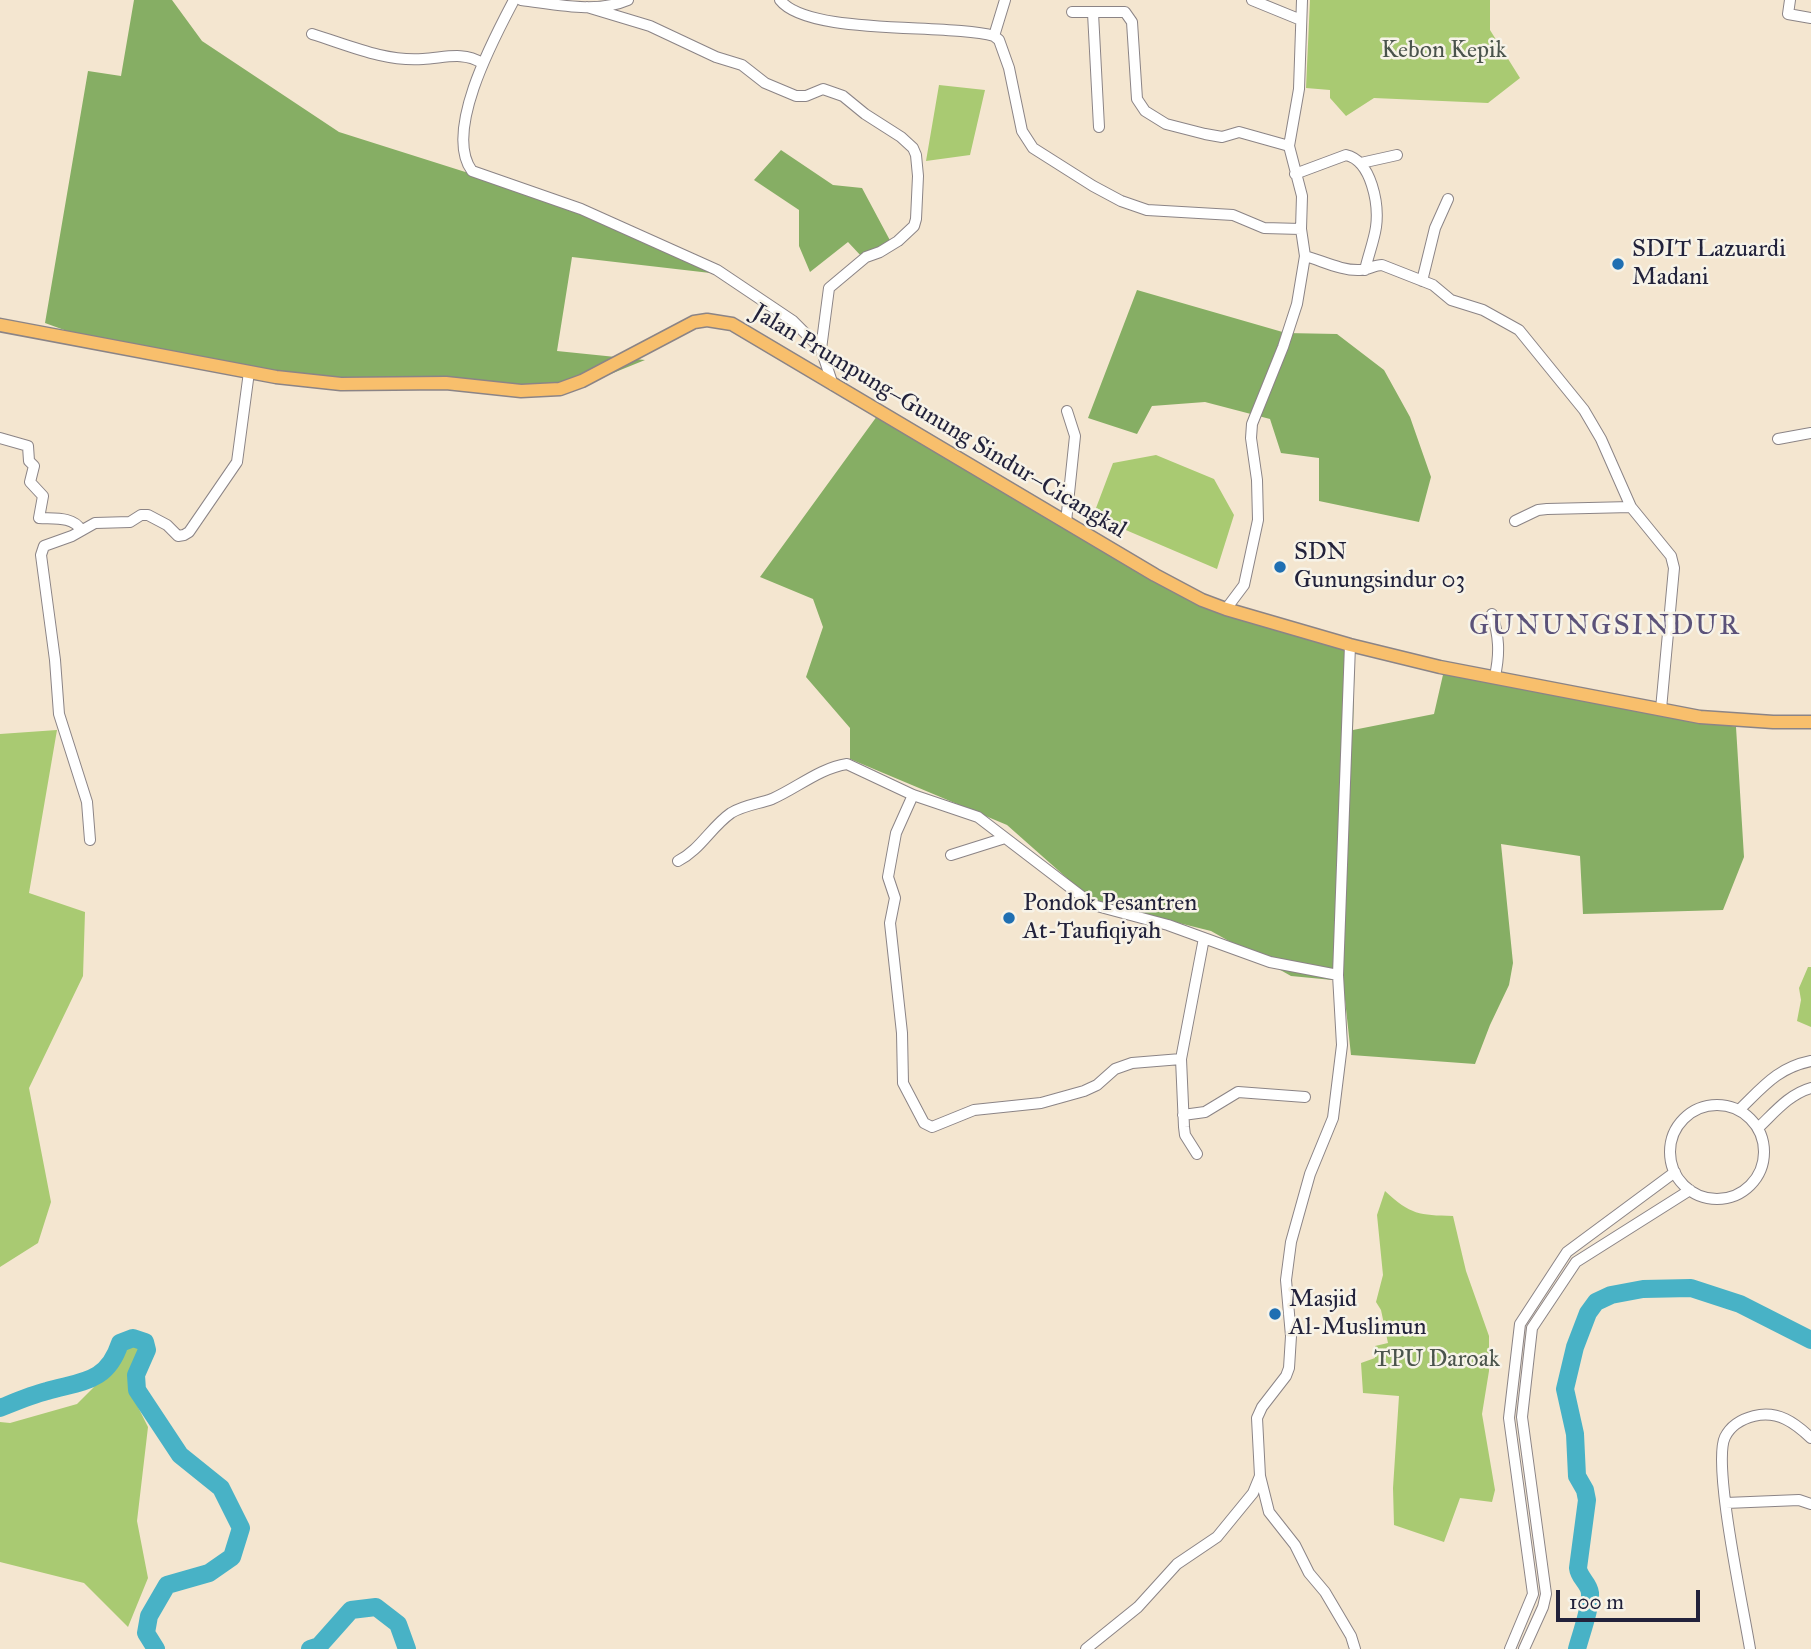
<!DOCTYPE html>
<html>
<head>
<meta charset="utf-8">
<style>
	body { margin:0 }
	#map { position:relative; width:1811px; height:1649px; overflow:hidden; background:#f4e6d0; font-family:"IM FELL Great Primer",serif }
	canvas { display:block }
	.scale { position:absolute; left:1556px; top:1590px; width:144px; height:32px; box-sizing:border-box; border:4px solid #22223b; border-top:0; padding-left:9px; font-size:21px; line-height:24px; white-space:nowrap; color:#22223b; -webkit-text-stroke:5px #f7f3e8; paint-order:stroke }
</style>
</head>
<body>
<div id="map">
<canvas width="1811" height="1649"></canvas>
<div class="scale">100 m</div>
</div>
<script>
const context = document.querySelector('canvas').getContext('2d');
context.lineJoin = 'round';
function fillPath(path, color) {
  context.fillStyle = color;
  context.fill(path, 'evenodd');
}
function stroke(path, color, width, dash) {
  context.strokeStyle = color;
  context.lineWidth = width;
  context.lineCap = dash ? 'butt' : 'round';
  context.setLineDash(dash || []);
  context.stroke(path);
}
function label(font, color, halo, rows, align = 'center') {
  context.font = font + ' "IM FELL Great Primer",serif';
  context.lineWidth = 5;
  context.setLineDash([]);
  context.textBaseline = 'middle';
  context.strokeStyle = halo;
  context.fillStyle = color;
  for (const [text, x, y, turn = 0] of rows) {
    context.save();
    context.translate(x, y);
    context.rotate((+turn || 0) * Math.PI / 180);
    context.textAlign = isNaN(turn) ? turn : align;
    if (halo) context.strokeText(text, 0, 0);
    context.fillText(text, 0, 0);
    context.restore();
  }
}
const green = new Path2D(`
	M1310,0H1490V30L1520,78L1488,103L1374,98L1346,116L1330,98V90L1306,88Z
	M939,85L985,90L970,155L926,161Z
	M1156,455L1214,479L1234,515L1217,569L1093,516L1113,463Z
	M57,730L29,893L85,912L83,976L29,1088L51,1202L38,1243L0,1267V734Z
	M1808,967H1811V1027L1797,1021L1801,1000L1799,988Z
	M1385,1191C1411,1215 1419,1215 1453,1216L1466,1271L1489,1336V1371L1482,1414L1495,1490L1492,1502L1460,1498L1444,1542L1394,1525L1393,1488L1399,1396L1363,1393L1361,1363L1375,1358V1346L1388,1343L1381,1310L1376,1302L1383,1275L1377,1215Z
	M134,1341L142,1350L133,1397L148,1427L137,1521L148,1578L128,1627L84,1583L0,1562V1422L10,1423L77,1404L109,1372L120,1342Z`);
const forest = new Path2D(`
	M134,0H172L202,41L339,132L538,195L719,274L572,257L557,351L645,360L586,384L515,395L306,378L111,347L45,323L88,71L121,76Z
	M781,150L833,185L862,188L893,246L862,257L848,242L810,272L799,246V210L754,180Z
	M1137,290L1286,333L1337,334L1384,370L1410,417L1431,477L1419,522L1319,501V458L1281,453L1270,419L1205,402L1152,406L1137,434L1088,418Z
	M880,412L1217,605L1355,644L1353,730L1434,714L1445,666L1736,727L1744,857L1723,910L1583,914L1580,856L1501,844L1513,963L1509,985L1490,1025L1475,1064L1351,1055L1343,981L1291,976L1211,931L1094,902L1007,825L850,759V728L806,677L823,627L813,599L760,577Z`);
const river = new Path2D(`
	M0,1408C15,1402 31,1395 47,1391C82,1381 107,1383 120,1343L133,1338L145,1342L147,1350L136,1375L137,1390L180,1455L221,1488L241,1528L232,1557L209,1573L167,1585L149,1616L146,1633L156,1649
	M310,1649L319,1646L351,1610L376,1607L398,1624L407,1649
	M1577,1649C1581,1634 1591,1607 1590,1593C1589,1583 1579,1578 1578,1568L1587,1500L1585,1490L1577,1476L1575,1434L1565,1389L1575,1347L1588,1313L1596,1302L1611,1295L1643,1289L1691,1288L1740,1304L1811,1340`);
const minor = new Path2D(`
	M514,0C494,38 443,132 472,171L581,209L717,270L793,321L821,349L833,385
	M521,0C555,4 596,14 628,0
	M780,0C808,36 947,23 994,36L999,40L1009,68L1022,131L1033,148L1093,186L1121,201L1147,210L1233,215L1264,228L1301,229
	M1252,0L1301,20
	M1790,0L1788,14L1811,18
	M587,7L650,26L716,57L742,65L765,83L796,96H806L823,89L843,96L865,114L901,137L913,148L916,155L918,176L916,219L914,226L898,241L880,252L866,257L829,288L821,349
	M1072,12H1125L1132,22L1137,99L1145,111L1166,124L1205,134L1222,137L1239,132L1289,146
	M1093,13L1099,127
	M312,34C348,45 385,62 423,59C444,58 463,51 482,63
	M994,36L1005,0
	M1361,163L1397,155
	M1295,174L1346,155C1372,161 1379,205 1376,227C1374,241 1368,256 1365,270
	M1305,256C1323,261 1342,271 1360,270C1368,270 1374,265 1382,265L1433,285L1451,300L1483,310L1519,330L1584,410L1601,439L1631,507L1671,556L1674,568L1661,709
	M1422,281L1435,228L1448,199
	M0,438L28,446L29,461L34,466L30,482L43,496L39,518C53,519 73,516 81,530
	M1778,439L1811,433
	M1515,521L1538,510L1547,509L1631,507
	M1066,522L1075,436L1067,411
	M1226,609L1244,585L1258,520L1257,480L1251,438L1252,424L1283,347L1297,304L1305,256L1301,229L1302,196L1289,146L1299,89L1302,0
	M1492,614C1499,636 1500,653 1495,676
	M913,795L896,833L888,877L895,898L890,923L902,1033L903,1083L924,1123L932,1127L974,1110L1041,1103L1084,1091L1097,1085L1115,1069L1132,1063L1181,1059
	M90,840L87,802L59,714L55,660L41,555L44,546L72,536L95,523L130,522L141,515H148L167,525L178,536L184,535L189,532L237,462L249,372
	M951,855L1005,838
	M678,861C700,850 711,827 731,813C744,805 758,804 772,799C797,788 820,768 847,764L913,795L978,817L1093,905L1168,925L1270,962L1338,975
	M1670 1152a47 47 0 1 1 94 0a47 47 0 1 1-94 0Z
	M1739,1110C1763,1087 1777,1068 1811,1061
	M1183,1115L1205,1112L1238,1092L1305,1097
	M1758,1128C1774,1113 1789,1094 1811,1088
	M1197,1154L1185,1135L1184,1127L1181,1059L1204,938
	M1260,1476L1269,1512L1295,1545L1309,1573L1325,1592L1351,1636L1355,1649
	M1726,1503L1799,1500L1811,1504
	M1086,1649L1138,1607L1177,1564L1217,1537L1253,1493L1260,1476L1257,1418L1262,1407L1286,1376L1289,1368L1291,1336L1286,1280L1291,1242L1310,1174L1333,1118L1342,1045L1338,975L1350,645
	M1510,1649L1533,1594L1509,1418L1520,1324L1567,1252L1675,1172
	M1524,1649L1543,1607L1546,1594L1522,1417L1532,1328L1576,1262L1690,1190
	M1750,1649C1744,1611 1712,1464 1725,1437C1731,1425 1742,1419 1754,1416C1778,1410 1795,1423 1811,1438`);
const major = new Path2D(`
	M0,325L276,377L341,384L446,383L521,391L560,389L582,381L694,322L707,320L732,324L1155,575L1202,600L1226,609L1350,645L1440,667L1700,717L1773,722H1811`);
const markers = [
	[1618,264,7,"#1f6fb2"],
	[1280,567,7,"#1f6fb2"],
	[1009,918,7,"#1f6fb2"],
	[1275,1314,7,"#1f6fb2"]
];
const parkNames = [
	["Kebon Kepik",1444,51],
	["TPU Daroak",1437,1360]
];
const poiNames = [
	["SDIT Lazuardi",1632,250],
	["Madani",1632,278],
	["SDN",1294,553],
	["Gunungsindur 03",1294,581],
	["Pondok Pesantren",1023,904],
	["At-Taufiqiyah",1023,932],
	["Masjid",1289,1300],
	["Al-Muslimun",1289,1328]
];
const streetNames = [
	["Jalan Prumpung–Gunung Sindur–Cicangkal",939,422,31]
];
const quarterNames = [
	["GUNUNGSINDUR",1605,627]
];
fillPath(green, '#a9ca72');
fillPath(forest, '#86ae64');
stroke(river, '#48b2c6', 18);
stroke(minor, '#8b8486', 12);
stroke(major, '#8b8486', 15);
stroke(minor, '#fff', 10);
stroke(major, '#f8bf6c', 12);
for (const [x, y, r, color] of markers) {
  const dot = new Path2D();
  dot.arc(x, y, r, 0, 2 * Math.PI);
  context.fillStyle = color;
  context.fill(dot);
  stroke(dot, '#f7f3e8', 2.5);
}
label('24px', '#4a544c', '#f7f3e8', parkNames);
label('24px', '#22223b', '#f7f3e8', poiNames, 'left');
label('24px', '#22223b', '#f7f3e8', streetNames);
context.letterSpacing = '2px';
label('28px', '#5b5279', '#f7f3e8', quarterNames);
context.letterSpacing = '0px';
</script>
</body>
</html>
